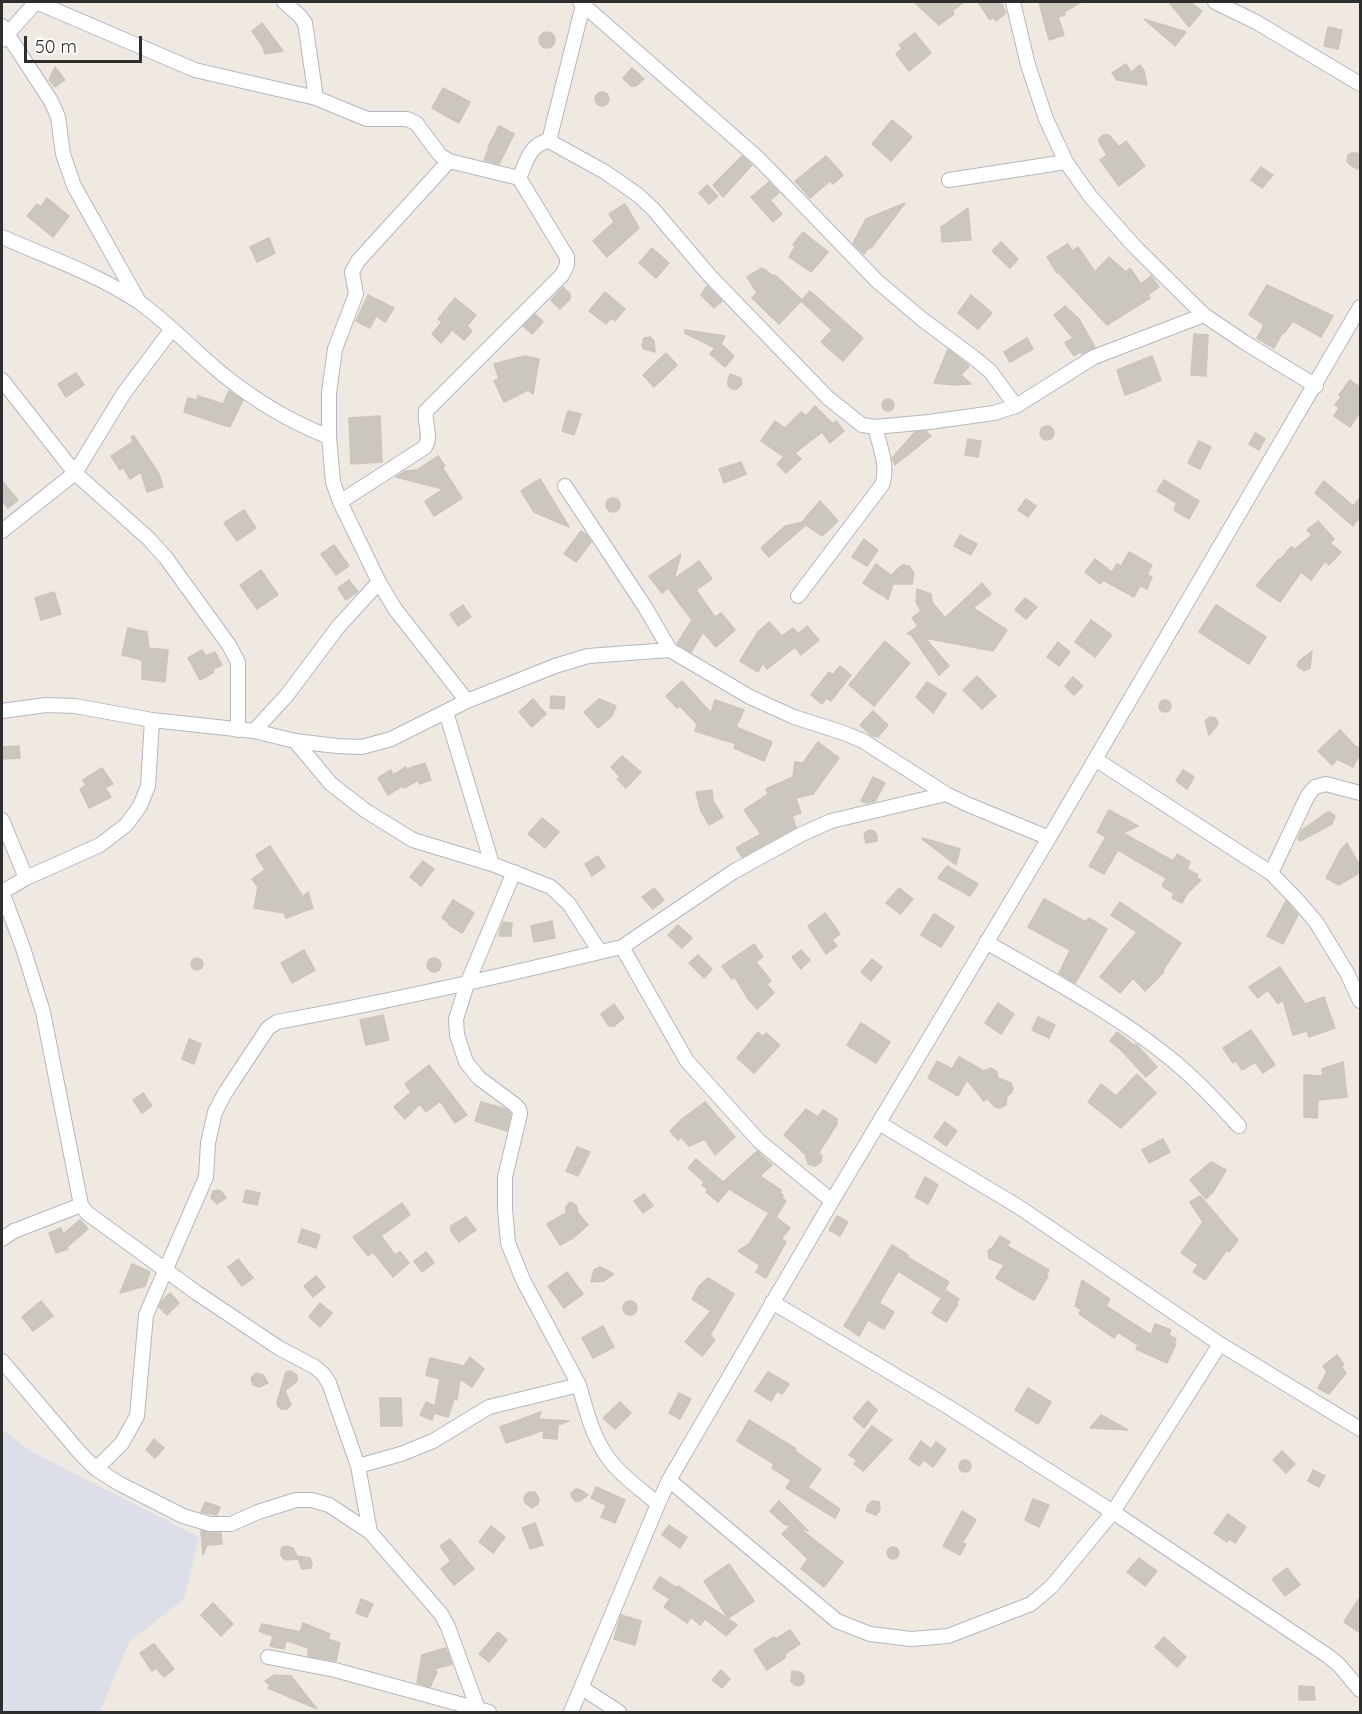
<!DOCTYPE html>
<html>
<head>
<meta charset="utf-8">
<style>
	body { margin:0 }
	#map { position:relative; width:1362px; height:1714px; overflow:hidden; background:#efe9e1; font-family:Quicksand,sans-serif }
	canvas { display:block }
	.frame { position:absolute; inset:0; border:3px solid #2e2e2e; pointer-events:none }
	.scale { position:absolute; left:24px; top:36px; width:118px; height:27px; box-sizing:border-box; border:3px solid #2e2e2e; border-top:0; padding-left:8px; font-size:18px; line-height:21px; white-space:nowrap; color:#2e2e2e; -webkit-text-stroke:4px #fff; paint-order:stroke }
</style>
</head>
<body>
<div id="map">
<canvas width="1362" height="1714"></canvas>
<div class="frame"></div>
<div class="scale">50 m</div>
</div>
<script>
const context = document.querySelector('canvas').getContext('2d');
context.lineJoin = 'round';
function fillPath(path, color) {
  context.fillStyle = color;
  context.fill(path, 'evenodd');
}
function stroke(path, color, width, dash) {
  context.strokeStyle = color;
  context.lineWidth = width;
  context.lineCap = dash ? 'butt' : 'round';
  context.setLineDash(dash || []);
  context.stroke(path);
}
const airport = new Path2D(`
	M2,1429L30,1451L199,1537L184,1599L129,1642L100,1712H2Z`);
const building = new Path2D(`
	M914,2H964L952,11L954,14L939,25Z
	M978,2H1001L1006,13L996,21L993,17L990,20Z
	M1039,2H1081L1064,12L1065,15L1058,17L1064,35L1049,40Z
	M1169,2H1190L1202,11L1189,27Z
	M1144,19L1186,32L1175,46Z
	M262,23L283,51L265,54L263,47L252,31Z
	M1328,27L1342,30L1338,49L1324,46Z
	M539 40a8 8 0 1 1 16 0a8 8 0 1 1-16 0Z
	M915,33L931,53L909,71L896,54L902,48L899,45Z
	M1126,64L1131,72L1140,65L1144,71L1147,85L1117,80L1112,73Z
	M55,67L65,80L55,87L49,80Z
	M632,68L644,79L636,86H631L623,78Z
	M443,88L470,102L459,123L432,108Z
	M595 99a7 7 0 1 1 14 0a7 7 0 1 1-14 0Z
	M892,120L912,137L891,161L872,144Z
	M499,126L514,134L499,164L484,160L489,148L488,147Z
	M1103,135H1109L1119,147L1126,141L1145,166L1119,186L1100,160L1107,155L1099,142V139Z
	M1352,153H1357L1360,157V170L1350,165L1347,161L1348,155Z
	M742,156L752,165L723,197L713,185Z
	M826,156L843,175L833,184L830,181L810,198L795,181Z
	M1261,167L1273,175L1262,188L1251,180Z
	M769,182L779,193L770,200L782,214L773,222L751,197Z
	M707,185L718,196L709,204L699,193Z
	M47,198L69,216L53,237L27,216L37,204L41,207Z
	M905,203L871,248L869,247L864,254L853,243L866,219Z
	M625,204L639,228L607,257L593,241L614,222L609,214Z
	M968,208L971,240L942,242L941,227Z
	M803,232L828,252L811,272L789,257L795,247L793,245Z
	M269,238L275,253L257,262L250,247Z
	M1001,242L1018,259L1010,268L992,251Z
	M1068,244L1072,251L1078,247L1095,272L1109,257L1126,272L1130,268L1141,284L1151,276L1159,287L1148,295L1150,298L1107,325L1058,272L1057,273L1047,257Z
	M652,248L669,263L656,278L639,263Z
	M762,268L774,276L775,275L802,300L810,291L863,338L843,361L821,342L832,330L801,301L779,324L752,298L757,293L747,277Z
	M1267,285L1333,316L1321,337L1293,321L1284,333L1283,332L1274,348L1257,338L1264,325L1249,315Z
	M707,286L722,301L714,308L701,295Z
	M563,287L570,294V299L560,309L551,300Z
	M605,292L625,309L615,321L611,318L606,324L589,311Z
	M368,295L394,308L385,322L376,316L370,328L356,321Z
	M971,295L992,313L978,329L958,313Z
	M455,298L476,315L467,326L472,331L464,340L452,330L441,343L432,334L442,322L438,319Z
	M1065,306L1079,319L1095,347L1082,354L1080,352L1074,356L1065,343L1073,338L1054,315Z
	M535,314L543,322L532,334L523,326Z
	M685,330L725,336L721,344L734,356L725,367L710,354L715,348L685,333Z
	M1194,334L1208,335L1206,376L1191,375Z
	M650,337L654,341L655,352L644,349L642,346L644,338Z
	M1027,338L1033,349L1010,362L1004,352Z
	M948,349L969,366L961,375L971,384L954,385L934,383Z
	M666,353L677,365L654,387L643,375Z
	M525,356L539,359L533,394L528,390L504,402L494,381L499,379L494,364Z
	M1152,356L1161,380L1139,390L1125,395L1117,370Z
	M76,373L84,385L66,397L58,384Z
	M730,374L741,378L742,384L737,389H732L728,386V381Z
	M1350,380L1360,387V412L1350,427L1334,416L1339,408L1335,405L1341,397L1339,395Z
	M229,391L243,400L230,427L184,412L188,398L197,400L198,396L223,404Z
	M882 405a6 6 0 1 1 12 0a6 6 0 1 1-12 0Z
	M815,406L833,424L836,421L844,431L830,443L822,432L795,453L801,459L786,473L777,464L784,457L761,441L775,421L785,428L801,412L806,416Z
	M568,411L581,414L574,435L562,431Z
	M380,416L382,462L351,464L349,418Z
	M1040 433a7 7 0 1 1 14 0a7 7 0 1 1-14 0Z
	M926,431L931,436L895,465L892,458L915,432Z
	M1255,433L1265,439L1259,450L1249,444Z
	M134,436L159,474L163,487L147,492L141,472L130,479L123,467L120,470L111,456L133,442L131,437Z
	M968,439L981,441L978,457L965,455Z
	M1199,441L1211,447L1200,469L1188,463Z
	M438,456L445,466L442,467L462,498L434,516L425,501L443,489L396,477L405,471L417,470Z
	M741,462L746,474L724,483L719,469Z
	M540,479L569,527L534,512L521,491Z
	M1164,480L1199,501L1189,519L1174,510L1177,503L1157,491Z
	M2,481L18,500L8,508L2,500Z
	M1324,481L1353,506L1360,498V516L1353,526L1315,493Z
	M606 505a7 7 0 1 1 14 0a7 7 0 1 1-14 0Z
	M1026,499L1036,506L1028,517L1018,510Z
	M820,501L838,521L822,536L806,525L769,557L761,548L785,526L803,522H802Z
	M244,510L256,528L237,541L224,523Z
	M1318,521L1334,539L1330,543L1341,552L1329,565L1325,561L1311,580L1301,572L1280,602L1256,586L1279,559L1280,560L1291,547L1295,549L1312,535L1307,530Z
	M581,531L587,535L591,542L576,562L564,554Z
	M960,535L977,544L971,555L954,546Z
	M864,539L878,550L867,566L852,557Z
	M334,545L349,566L336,575L321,554Z
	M1129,552L1152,565L1147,575L1152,577L1147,589L1140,586L1134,597L1103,580L1100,584L1085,572L1095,559L1112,572L1117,564L1121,566Z
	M681,554L674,579L699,561L712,579L696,590L715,617L721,613L735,630L716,647L703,632L691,652L677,644L692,620L668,588L662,593L649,576Z
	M876,564L891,575L902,565L909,566L914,573L912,584H893L888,600L882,594L881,595L863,583Z
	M261,570L278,595L257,609L240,585Z
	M349,580L358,592L346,600L338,588Z
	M982,583L991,594L973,608L1007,630L993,651L925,638L949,666L939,675L912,636L913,635L907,634L918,626L912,618L921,611L916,602L917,589L931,594L932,602L945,618Z
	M54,592L61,614L41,620L35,598Z
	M1025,598L1037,607L1026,619L1015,610Z
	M463,605L471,617L458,626L450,614Z
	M1216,605L1266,637L1249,664L1199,632Z
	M1091,620L1112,635L1095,657L1075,642Z
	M769,622L782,636L793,628L798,634L807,626L819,640L801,655L795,647L767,669L763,663L758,672L740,661L758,632Z
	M128,628L147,632L149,648L168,650L165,682L142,679V660L122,655Z
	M885,641L910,663L874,706L849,685Z
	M1058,642L1070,652L1059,666L1047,657Z
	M202,650L206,656L215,652L222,665L213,669L214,672L200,680L188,658Z
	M1312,651L1310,668L1304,671L1297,666L1299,661Z
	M840,666L851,675L831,701L826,698L822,704L811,695L829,672L833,675Z
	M977,676L996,696L982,709L963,690Z
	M1073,677L1083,686L1074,695L1065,686Z
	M682,681L711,713L715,700L744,710L736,727L772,742L764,761L734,748L736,744L695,731L697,724L680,706L677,708L666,696Z
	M927,682L946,694L933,713L916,697Z
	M551,696L565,697L564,709L550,708Z
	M533,699L546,714L532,727L519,712Z
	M599,699L616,706L612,716L598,728L584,712Z
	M1159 706a6 6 0 1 1 12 0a6 6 0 1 1-12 0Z
	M873,711L888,725L878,737L872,736L860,725Z
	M1210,717L1215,718L1218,722L1216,727L1209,735L1205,721Z
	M1340,730L1355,746L1360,749V754L1353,767L1337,759L1332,765L1318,751Z
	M818,742L839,758L813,794L796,798L801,813L792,816L796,827L742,857L736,848L761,834L744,810L768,794L766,789L793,777L795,762L803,763Z
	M19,746L20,758L2,759V747Z
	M622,756L641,772L626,788L617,779L620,777L611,767Z
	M425,763L431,780L419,784L418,780L404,788L402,786L388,795L378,778L391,770L393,775L406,767L407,769Z
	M102,768L113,784L105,788L111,797L89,808L80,789L86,785L83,780Z
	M1183,770L1194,777L1187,789L1176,781Z
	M873,777L885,783L875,801L867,803L861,801Z
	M712,790L713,801L723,817L709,825L701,811L696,792Z
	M1109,810L1138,826L1123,833L1173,861L1177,854L1190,862L1187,869L1198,875L1196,878L1201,880L1187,894L1182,903L1172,898L1174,894L1162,886L1166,878L1118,850L1104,874L1089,866L1106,837L1097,832Z
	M1330,812L1335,816L1332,824L1300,841L1298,838L1302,830L1326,813Z
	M542,818L559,832L545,848L528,834Z
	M871,830L875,832L877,835V841L866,843L864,834L867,831Z
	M923,838L960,849L956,865L922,839Z
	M1347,843L1360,866V872L1339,885L1326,878L1340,851Z
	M270,846L303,897L308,892L313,908L286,918L284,913L254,908L258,887L252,879L265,870L256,855Z
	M598,856L605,867L592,876L585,864Z
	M423,861L434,869L421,886L410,877Z
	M947,866L978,884L970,896L938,878Z
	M654,888L664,900L653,909L642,897Z
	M899,888L913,899L900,914L886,903Z
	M1044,899L1086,922L1089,918L1107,929L1075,983L1059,973L1070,950L1028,927Z
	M453,900L474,913L462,933L448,924L449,923L442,918Z
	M1286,901L1298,915L1283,944L1267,936Z
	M1120,902L1181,943L1167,964L1163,971L1164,972L1145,991L1133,978L1120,993L1100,977L1137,932L1111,915Z
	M825,913L840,934L832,940L837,946L826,954L808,926Z
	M934,914L954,927L941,947L921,935Z
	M552,921L555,938L534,942L531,926Z
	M503,922L512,923L511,936H499L500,930Z
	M678,925L692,938L682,948L668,935Z
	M754,944L763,957L756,962L771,981L767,984L774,993L757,1009L748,999L735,977L732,979L722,966Z
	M304,950L315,970L292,983L281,963Z
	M801,950L810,960L801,969L792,957Z
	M698,955L712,969L704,978L689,963Z
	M191 964a6 6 0 1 1 12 0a6 6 0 1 1-12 0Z
	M427 965a7 7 0 1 1 14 0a7 7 0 1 1-14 0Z
	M872,959L882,967L871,981L861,972Z
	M1280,967L1305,1004L1324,997L1335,1028L1309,1037L1307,1031L1293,1035L1283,1000L1278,1004L1268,990L1258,998L1249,987Z
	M998,1003L1014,1014L1001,1034L985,1023Z
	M614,1004L624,1018L614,1026H609L601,1014Z
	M383,1015L389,1040L366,1045L360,1020Z
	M1038,1017L1055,1025L1049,1038L1032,1030Z
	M861,1023L890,1042L876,1063L847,1045Z
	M1251,1030L1275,1065L1263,1073L1255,1062L1242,1070L1236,1061L1233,1063L1223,1048Z
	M758,1032L763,1037L766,1033L780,1045L754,1073L737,1058Z
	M1117,1032L1134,1045L1136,1044L1157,1067L1146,1077L1121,1050L1110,1041Z
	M189,1039L201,1044L194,1064L182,1059Z
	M959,1057L984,1071L991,1068L997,1072L998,1078L1011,1083L1013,1089L1011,1093L1007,1096L1006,1105L999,1108L995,1107L987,1098L984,1101L967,1080L958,1096L928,1078L937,1061L952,1069Z
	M1343,1062L1347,1097L1318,1100L1317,1118L1304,1117V1075L1323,1076L1322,1069Z
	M429,1065L467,1115L455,1123L440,1101L426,1112L420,1104L405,1119L394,1107L411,1092L405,1084Z
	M1137,1074L1156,1093L1121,1128L1088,1102L1101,1084L1116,1096Z
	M143,1093L152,1106L142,1113L133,1100Z
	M481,1102L506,1109L511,1113L507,1131L475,1121Z
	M705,1102L735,1137L715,1155L705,1139L689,1146L681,1137L678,1140L670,1131L682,1119Z
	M806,1109L818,1117L823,1110L837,1119V1124L819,1152L822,1157L821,1162L815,1166L808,1164L805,1154L784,1135Z
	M945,1122L957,1131L946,1146L934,1137Z
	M1163,1139L1170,1152L1149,1163L1142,1150Z
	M577,1147L590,1152L578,1176L566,1171Z
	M757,1151L772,1165L760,1176L781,1190L780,1193L783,1195L782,1198L786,1201L776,1217L790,1228L781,1239L786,1242L766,1278L756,1272L760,1265L738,1251L749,1244L769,1213L729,1189L718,1202L706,1192L708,1190L702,1185L704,1182L688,1168L696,1159L723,1182Z
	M1211,1162L1226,1170L1213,1192L1206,1199L1190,1180Z
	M925,1177L938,1185L928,1204L915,1197Z
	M218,1190L221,1191L226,1198L217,1204L211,1198L213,1191Z
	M246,1190L260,1193L257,1205L243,1202Z
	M644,1194L653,1206L643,1213L634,1201Z
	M1200,1196L1238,1240L1229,1252L1227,1250L1205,1280L1193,1272L1198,1265L1181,1253L1203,1222L1190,1202Z
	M570,1202L576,1205L578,1213L588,1225L573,1238L560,1245L547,1224L566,1213V1207Z
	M402,1203L410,1215L381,1236L395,1255L400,1252L409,1263L393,1277L373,1252L368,1256L353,1237Z
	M837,1216L848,1222L840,1236L829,1230Z
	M466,1217L476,1230L459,1242L451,1231V1226Z
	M80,1220L88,1229L67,1247L68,1249L56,1253L49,1233L61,1228L63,1234Z
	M302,1229L320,1235L316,1248L298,1242Z
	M1000,1236L1010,1242L1007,1246L1049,1270L1046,1275L1048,1276L1034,1300L996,1278L1004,1265L989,1258L988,1251L993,1247Z
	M892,1245L908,1255L907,1257L949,1282L940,1297L898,1271L879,1303L894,1312L884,1329L868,1320L859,1336L844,1326Z
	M426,1252L434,1263L422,1272L414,1261Z
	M238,1259L253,1278L242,1286L228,1267Z
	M132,1264L150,1272L145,1286L120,1293Z
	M600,1267L614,1274L604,1281L591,1282L594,1270Z
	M567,1272L583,1294L564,1308L548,1286Z
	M316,1276L325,1287L313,1297L304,1286Z
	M708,1278L734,1294L710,1335L715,1340L702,1356L685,1342L711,1311L692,1299L699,1286Z
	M1082,1280L1110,1299L1106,1306L1151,1335L1155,1324L1171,1330L1169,1335L1176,1339L1174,1343L1176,1344L1167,1363L1136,1349L1138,1345L1118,1332L1114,1338L1079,1314L1081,1310L1075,1306Z
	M946,1291L959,1299L956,1303L958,1304L946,1322L932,1313Z
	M170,1293L179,1303L167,1315L159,1307L162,1301Z
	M623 1308a7 7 0 1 1 14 0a7 7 0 1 1-14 0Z
	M41,1301L53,1316L33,1331L22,1317Z
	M320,1303L332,1313L320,1327L309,1317Z
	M603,1326L614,1347L593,1358L582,1338Z
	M1337,1355L1344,1365L1341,1367L1346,1373L1329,1394L1318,1388L1327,1372L1323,1366Z
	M470,1357L484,1369L472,1387L460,1379L457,1400L454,1399L448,1417L434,1413L432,1420L420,1415L426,1402L435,1406L440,1379L426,1375L430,1358L464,1366Z
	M291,1371L297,1375V1381L285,1391L291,1405L287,1409H281L278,1406L277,1402L286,1372Z
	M768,1372L789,1384L782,1394L777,1391L771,1401L755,1391Z
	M256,1373L263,1375L268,1383L259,1387L253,1385L251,1378Z
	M1028,1388L1051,1402L1038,1424L1015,1410Z
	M679,1393L691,1399L680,1419L669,1413Z
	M380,1398H401L402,1426H381Z
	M868,1401L877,1410L864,1428L853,1418Z
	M620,1402L631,1413L615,1429L603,1418Z
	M541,1412L538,1419L569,1421L558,1425L557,1439L543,1438L544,1430L506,1443L500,1427Z
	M1101,1415L1128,1430L1090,1428Z
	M749,1420L796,1449L795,1451L821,1469L808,1487L840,1509L835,1518L786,1488L791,1480L772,1468L774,1464L737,1441Z
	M872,1426L892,1440L863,1471L854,1464L857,1460L849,1455Z
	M154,1439L164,1448L155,1458L146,1450Z
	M921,1441L931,1449L936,1442L946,1449L933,1467L924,1460L919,1466L909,1459Z
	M1282,1451L1295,1464L1286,1473L1273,1460Z
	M959 1466a6 6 0 1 1 12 0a6 6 0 1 1-12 0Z
	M1313,1470L1325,1476L1319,1487L1308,1481Z
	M596,1487L625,1500L615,1523L601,1517L606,1505L591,1498Z
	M576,1489L580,1490L588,1495L580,1501H575L572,1497L571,1493Z
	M530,1492H535L539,1499L538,1504L532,1508L525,1503L524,1498L526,1494Z
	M1033,1499L1049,1505L1039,1527L1025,1520Z
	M779,1501L808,1531L799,1528L843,1562L824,1587L801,1569L808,1559L782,1534L790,1526L784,1524L770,1511Z
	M872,1501L879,1502L880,1510L876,1515L866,1511L868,1505Z
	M205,1502L220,1507L217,1515L201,1512Z
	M962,1511L976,1520L962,1543L966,1544L960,1555L943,1546Z
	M1228,1514L1246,1527L1235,1543L1229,1539L1227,1542L1214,1533Z
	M535,1523L543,1545L530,1549L522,1528Z
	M669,1525L687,1537L680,1548L662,1535Z
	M491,1526L505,1537L493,1553L479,1542Z
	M201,1531L210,1533H221L222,1544L207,1545L203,1555Z
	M450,1539L474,1569L454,1585L441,1569L451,1561L440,1546Z
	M286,1546L293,1548L297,1556L310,1558L312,1563L311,1568L302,1569L298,1559L287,1560L283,1558L281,1555V1550L283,1547Z
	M887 1553a6 6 0 1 1 12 0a6 6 0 1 1-12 0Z
	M1139,1558L1157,1571L1145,1586L1127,1572Z
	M729,1564L754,1601L728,1618L704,1581Z
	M1287,1568L1300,1585L1285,1596L1272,1579Z
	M660,1577L677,1588L678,1586L737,1625L726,1636L705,1619L700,1625L691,1617L687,1623L664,1607L670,1599L653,1588Z
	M1360,1597V1633L1344,1622Z
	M361,1599L373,1604L367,1617L356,1613Z
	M213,1603L233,1624L221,1636L201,1615Z
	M621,1615L641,1621L635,1645L614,1639Z
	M303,1623L330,1634L328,1639L340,1643L336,1661L308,1656V1648L286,1640L284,1649L270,1646L273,1636L259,1631L262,1624L300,1632Z
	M790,1630L800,1644L785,1654V1658L767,1670L754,1650L774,1637L776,1639Z
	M498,1632L507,1640L489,1662L479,1654Z
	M1164,1637L1186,1657L1177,1667L1155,1647Z
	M154,1644L174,1669L164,1677L156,1668L152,1671L140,1653Z
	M446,1648L452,1664L434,1669L437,1672L430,1687L417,1683L422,1655Z
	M721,1670L730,1679L722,1688L712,1680Z
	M792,1671L800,1672L804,1676V1682L801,1685L797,1686L791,1682Z
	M274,1675L291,1676L317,1709L268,1688L270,1686L265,1681Z
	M1299,1686L1314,1687L1315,1700H1299Z`);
const street = new Path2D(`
	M36,2L195,70L316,98
	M284,2L300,16L305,23L316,98L367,119H407L416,123L440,155L449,161L519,178C526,163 530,143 549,141L605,172L638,195L653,209L709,275L828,398L862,425L875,427L929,422L994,413L1016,406L1094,357L1204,315
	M580,2L759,159L877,281L923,320L973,357L990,371L1016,406
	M1013,2L1028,65L1046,119L1066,162L1090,196L1135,247L1204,315L1244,342L1316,386
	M1215,2L1256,22L1360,84
	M2,26L51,101L58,117L63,154L74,186L138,300
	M2,40L36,2
	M549,141L583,5
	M449,161L358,261L352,272L356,294L335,349L329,393V437L333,482L340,502L379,582L395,609L467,701
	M949,180L1066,162
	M2,237C47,257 97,274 139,302C170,324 196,353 226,377C256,401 294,423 329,437
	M2,380L75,473L149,539L166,558L229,645L238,662V730
	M565,486L645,607L670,650
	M340,502L425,447C432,436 424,424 426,411L562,275L567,265V257L519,178
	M2,531L75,473L124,393L172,329
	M798,596L882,485C889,467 879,444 875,427
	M2,711L46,705L75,706L152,720L254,731L295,741L337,746L362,747L391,739L467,701L555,666L588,656L670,650L750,697L794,717L844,733L863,741L946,794L969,805L1049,838
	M446,712L492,864
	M254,731L287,695L338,627L379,582
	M295,741L331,784L366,811L413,840L492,864L551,887L569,904L600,952L622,947L687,1061L759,1141L832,1201
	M1095,759L1271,873L1298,901L1316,922L1347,973L1360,1001
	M2,820L26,878
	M514,872L467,984L456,1019L457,1035L466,1062L479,1078L514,1104L519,1109L520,1114L505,1177V1209L508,1243L523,1280L579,1385
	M1271,873L1308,795L1315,787L1326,784L1360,793
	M2,892L23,948L43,1012L81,1205L87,1213L197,1293L279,1348L315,1367L323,1374L329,1383L358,1466L370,1532
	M2,892L26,878L100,845L126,825L140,806L148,786L152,720
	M986,942C1048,978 1111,1011 1166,1055C1193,1076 1216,1101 1239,1126
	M622,947L733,872L802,834L831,821L946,794
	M879,1123L1019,1207L1220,1344L1360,1429
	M2,1239L14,1231L81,1205
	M772,1302L950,1408L1113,1512L1328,1656L1339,1665L1360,1690
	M2,1361L81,1454L96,1469L120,1484L183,1516L210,1524H231L258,1512L296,1500H312L329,1505L370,1532L441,1614L448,1627L478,1709
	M358,1466L401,1454L433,1441L489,1407L579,1385C587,1413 593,1440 612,1463C624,1478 643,1491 658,1504
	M96,1469L122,1443L137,1416L146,1315L206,1177L208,1143L215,1112L225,1093L268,1028L277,1022C386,1002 493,978 600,952
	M669,1480L837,1621L870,1634L911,1639L948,1636L1031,1604L1052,1586L1113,1512L1220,1344
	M268,1657L335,1670L489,1712
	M582,1688L619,1712
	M571,1712L658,1504L669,1480L832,1201L1049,838L1360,307`);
fillPath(airport, '#dcdee8');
fillPath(building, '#cbc7bf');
stroke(building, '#cbc5ba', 1.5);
stroke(street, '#b4b7c1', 16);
stroke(street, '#fff', 14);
</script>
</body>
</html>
